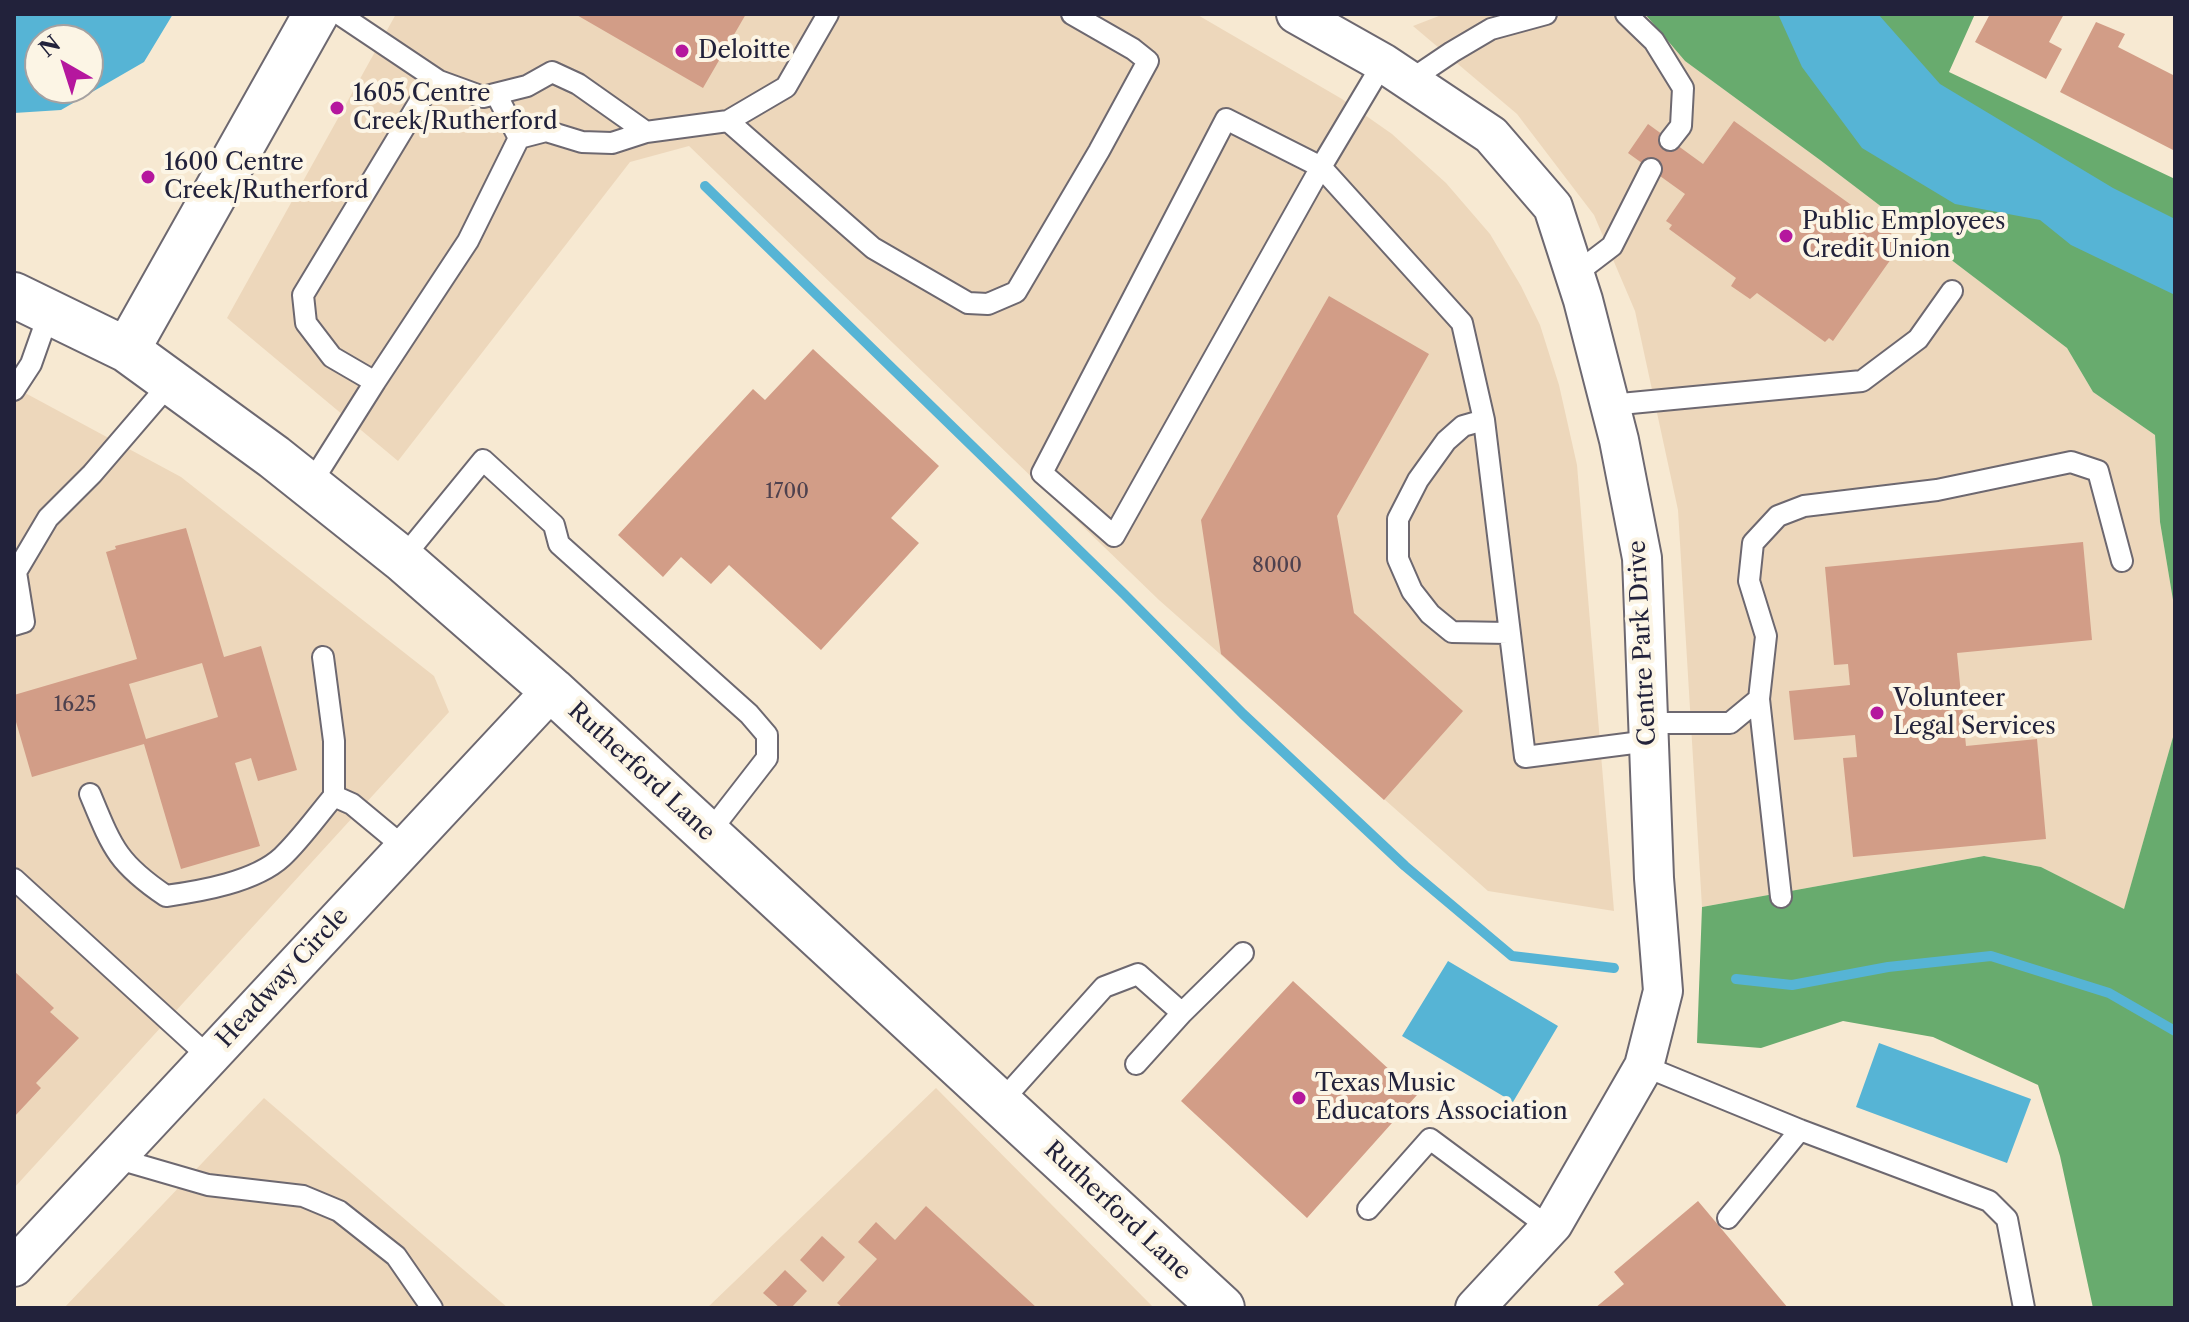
<!DOCTYPE html>
<html>
<head>
<meta charset="utf-8">
<style>
	body { margin:0 }
	#map { position:relative; width:2189px; height:1322px; overflow:hidden; background:#f7e9d2; font-family:"Libre Caslon Text",serif }
	canvas { display:block }
	.frame { position:absolute; inset:0; border:16px solid #22223b; pointer-events:none }
	.north { position:absolute; left:24px; top:24px; width:80px; height:80px; box-sizing:border-box; background:#fcf5e5; border:2px solid #a5a1a1; border-radius:50%; rotate:321deg; font-size:22px; font-weight:700; line-height:32px; text-align:center; color:#22223b }
	.north::after { content:''; display:block; margin:auto; width:28px; height:36px; background:#b5179e; clip-path:polygon(50% 0,100% 100%,50% 72%,0 100%) }
</style>
</head>
<body>
<div id="map">
<canvas width="2189" height="1322"></canvas>
<div class="frame"></div>
<div class="north">N</div>
</div>
<script>
const context = document.querySelector('canvas').getContext('2d');
context.lineJoin = 'round';
function fillPath(path, color) {
  context.fillStyle = color;
  context.fill(path, 'evenodd');
}
function stroke(path, color, width, dash) {
  context.strokeStyle = color;
  context.lineWidth = width;
  context.lineCap = dash ? 'butt' : 'round';
  context.setLineDash(dash || []);
  context.stroke(path);
}
function label(font, color, halo, rows, align = 'center') {
  context.font = font + ' "Libre Caslon Text",serif';
  context.lineWidth = 8;
  context.setLineDash([]);
  context.textBaseline = 'middle';
  context.strokeStyle = halo;
  context.fillStyle = color;
  for (const [text, x, y, turn = 0] of rows) {
    context.save();
    context.translate(x, y);
    context.rotate((+turn || 0) * Math.PI / 180);
    context.textAlign = isNaN(turn) ? turn : align;
    if (halo) context.strokeText(text, 0, 0);
    context.fillText(text, 0, 0);
    context.restore();
  }
}
const built = new Path2D(`
	M396,14H1196L1342,99L1392,134L1446,183L1490,234L1521,286L1540,325L1559,385L1577,465L1614,911L1488,891L1159,600L689,146L630,162L398,461L227,318Z
	M1444,14H1645L1685,61L1820,160L2067,348L2093,392L2155,435L2160,522L2175,612V730L2124,910L2041,867L1984,856L1702,907L1678,510L1635,311L1594,215L1517,114L1413,26Z
	M14,387L181,477L434,676L449,712L14,1188Z
	M936,1088L1154,1308H707Z
	M264,1098L508,1308H64Z`);
const forest = new Path2D(`
	M1645,14H1975L1949,72L2175,179V612L2160,522L2155,435L2093,392L2067,348L1820,160L1685,61Z
	M2175,730V1308H2093L2060,1156L2038,1085L1933,1037L1843,1021L1761,1048L1697,1043L1702,907L1984,856L2041,867L2124,909Z`);
const water = new Path2D(`
	M14,14H173L144,62L61,110L14,113ZM40,40H88V88H40Z
	M1778,14H1878L1940,84L2113,188L2175,219V295L2071,245L2040,220L1955,204L1862,148L1802,67Z
	M1448,961L1558,1026L1513,1102L1402,1036Z
	M1879,1043L2031,1099L2007,1163L1856,1107Z`);
const stream = new Path2D(`
	M705,186L1124,594L1243,714L1405,866L1512,956L1614,968
	M1736,979L1792,985L1888,967L1991,956L2109,993L2175,1031`);
const building = new Path2D(`
	M575,14H746L703,88Z
	M1990,14H2064L2049,42L2062,49L2046,79L1975,42Z
	M2096,22L2125,34L2118,47L2175,76V151L2060,92Z
	M1734,121L1903,242L1833,341L1829,338L1825,342L1757,293L1750,299L1731,286L1736,278L1669,229L1672,225L1666,221L1685,194L1628,153L1648,124L1703,164Z
	M1329,296L1429,354L1337,516L1354,613L1463,711L1384,800L1221,654L1201,520Z
	M813,349L939,466L891,518L919,543L821,650L729,565L711,584L681,557L663,577L618,535L753,389L765,400Z
	M186,528L224,657L261,646L297,770L258,781L251,758L235,763L260,846L181,869L144,744L32,777L14,715V695L137,659L106,552L116,549L115,546ZM202,663L218,717L146,739L129,684Z
	M2083,542L2092,640L1957,653L1966,746L2037,739L2046,839L1853,857L1843,758L1857,757L1855,735L1794,740L1789,691L1850,685L1848,664L1834,665L1825,567Z
	M14,971L54,1008L50,1012L79,1038L36,1083L41,1088L14,1117Z
	M1293,981L1417,1095L1307,1218L1181,1101Z
	M1698,1201L1788,1308H1595L1624,1284L1614,1272Z
	M926,1206L1037,1308H843L837,1303L877,1259L858,1242L876,1222L895,1240Z
	M822,1236L845,1257L823,1282L800,1260Z
	M785,1270L807,1291L791,1308H780L763,1293Z`);
const lane = new Path2D(`
	M339,14L439,81L483,97L527,86L552,72L578,84L646,132L728,121L786,87L828,14
	M1626,14L1654,41L1683,88L1681,126L1670,140
	M1383,63L1321,167L1462,323L1484,420L1525,757L1649,741
	M1409,81L1452,52L1491,29L1546,14
	M1226,119L1321,167L1114,536L1042,473Z
	M728,121L873,248L968,303L988,304L1016,292L1099,151L1148,61L1133,49L1072,14
	M519,138L546,131L582,142L612,143L646,132
	M1574,275L1612,246L1651,169
	M375,382L468,241L519,138L496,94
	M14,390L31,364L49,313
	M1610,405L1862,381L1918,339L1952,291
	M1484,420L1463,426L1446,441L1418,480L1398,519V559L1412,591L1430,614L1452,632L1508,633
	M310,485L375,382L332,357L306,323L303,295L434,78
	M402,559L483,460L554,525L559,544L749,714L767,735V758L708,834
	M14,625L24,622L16,572L48,518L92,474L171,382
	M323,657L334,741V796
	M1759,699L1781,897
	M1648,723H1730L1759,699L1766,636L1749,581L1753,543L1778,516L1804,506L1937,490L2071,462L2098,471L2122,561
	M90,794C112,847 117,863 166,896C201,891 255,882 282,857C301,839 317,816 334,796L352,804L405,848
	M14,879L209,1057
	M1136,1064L1182,1013
	M1644,1066L1800,1130L1989,1201L2007,1219L2024,1308
	M1000,1103L1104,987L1138,974L1182,1013L1243,953
	M115,1158L208,1185L303,1196L339,1211L396,1256L432,1308
	M1368,1209L1430,1139L1550,1228
	M1728,1218L1800,1130`);
const street = new Path2D(`
	M1296,14L1383,63L1491,135L1553,207L1583,300L1619,440L1642,558L1654,878L1663,991L1644,1066L1553,1224L1475,1308
	M14,1267L552,690`);
const secondary = new Path2D(`
	M14,295L127,350L274,457L402,559L552,690L1222,1308
	M127,350L316,14`);
const markers = [
	[682,51,8,"#b5179e"],
	[337,108,8,"#b5179e"],
	[148,177,8,"#b5179e"],
	[1786,236,8,"#b5179e"],
	[1877,713,8,"#b5179e"],
	[1299,1098,8,"#b5179e"]
];
const numberNames = [
	["1700",787,492],
	["8000",1277,566],
	["1625",75,705]
];
const poiNames = [
	["Deloitte",698,51],
	["1605 Centre",353,94],
	["Creek/Rutherford",353,122],
	["1600 Centre",164,163],
	["Creek/Rutherford",164,191],
	["Public Employees",1802,222],
	["Credit Union",1802,250],
	["Volunteer",1893,699],
	["Legal Services",1893,727],
	["Texas Music",1315,1084],
	["Educators Association",1315,1112]
];
const streetNames = [
	["Centre Park Drive",1643,643,-93],
	["Rutherford Lane",641,772,43],
	["Headway Circle",283,978,-47],
	["Rutherford Lane",1117,1211,43]
];
fillPath(built, '#edd7bb');
fillPath(forest, '#68ab6e');
fillPath(water, '#56b4d5');
stroke(stream, '#56b4d5', 10);
fillPath(building, '#d29d87');
stroke(lane, '#6d6870', 24);
stroke(street, '#6d6870', 42);
stroke(secondary, '#6d6870', 48);
stroke(lane, '#fff', 20);
stroke(street, '#fff', 38);
stroke(secondary, '#fff', 44);
for (const [x, y, r, color] of markers) {
  const dot = new Path2D();
  dot.arc(x, y, r, 0, 2 * Math.PI);
  context.fillStyle = color;
  context.fill(dot);
  stroke(dot, '#fcf5e5', 3);
}
label('20px', '#4e414e', null, numberNames);
label('24px', '#22223b', '#fcf5e5', poiNames, 'left');
label('24px', '#22223b', '#fcf5e5', streetNames);
</script>
</body>
</html>
